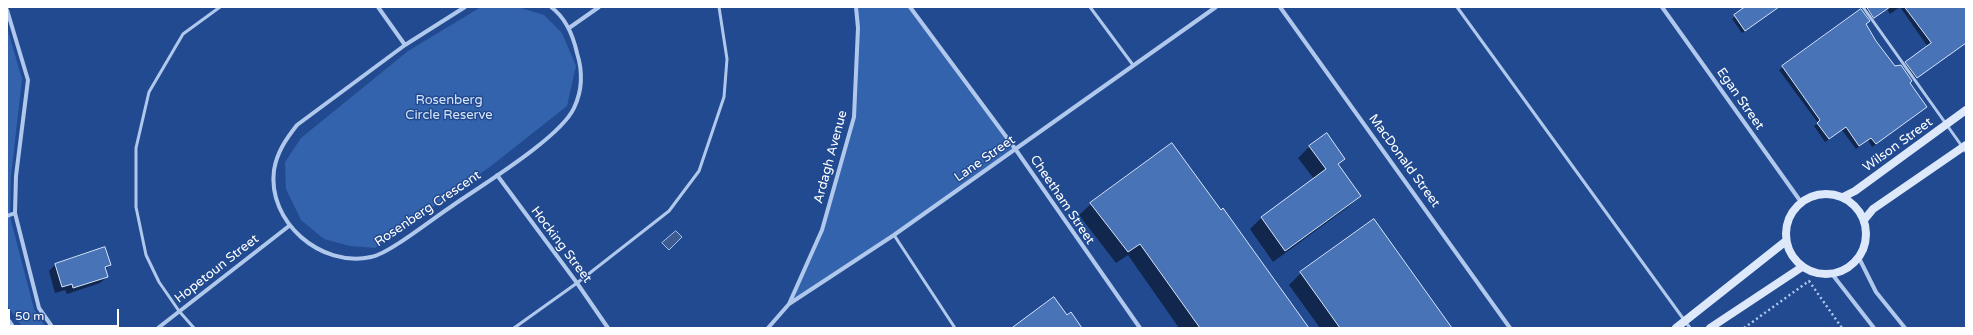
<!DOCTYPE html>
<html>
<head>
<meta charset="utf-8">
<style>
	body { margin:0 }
	#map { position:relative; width:1973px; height:335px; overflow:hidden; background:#214a90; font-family:"Varela Round",sans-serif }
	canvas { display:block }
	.frame { position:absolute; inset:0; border:8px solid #fff; pointer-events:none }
	.scale { position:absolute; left:8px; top:309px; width:111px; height:18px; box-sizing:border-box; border:2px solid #fff; border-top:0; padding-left:5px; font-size:12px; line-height:14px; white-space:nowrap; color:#fff; -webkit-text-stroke:3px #214a90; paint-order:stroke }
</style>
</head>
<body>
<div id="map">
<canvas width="1973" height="335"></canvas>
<div class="frame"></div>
<div class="scale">50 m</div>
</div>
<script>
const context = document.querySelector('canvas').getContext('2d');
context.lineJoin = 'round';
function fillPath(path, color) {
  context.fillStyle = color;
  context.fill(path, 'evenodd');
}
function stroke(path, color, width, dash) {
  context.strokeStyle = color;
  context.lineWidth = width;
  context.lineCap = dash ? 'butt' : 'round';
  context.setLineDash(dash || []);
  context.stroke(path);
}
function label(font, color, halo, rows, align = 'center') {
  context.font = font + ' "Varela Round",sans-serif';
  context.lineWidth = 3;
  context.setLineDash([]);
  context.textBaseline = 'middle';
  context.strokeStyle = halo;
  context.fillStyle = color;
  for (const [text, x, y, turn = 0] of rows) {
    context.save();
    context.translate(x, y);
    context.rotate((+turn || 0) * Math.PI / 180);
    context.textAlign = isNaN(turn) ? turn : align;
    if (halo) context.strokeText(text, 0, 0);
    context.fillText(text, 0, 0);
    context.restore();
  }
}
const green = new Path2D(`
	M481,7H518L544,15L562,33L576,66L567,106L491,166L375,248L350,246L324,239L301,220L286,189L285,162L301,138L408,51Z
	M856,7H910L1016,150L789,304L822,230L854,117L858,28Z
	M7,27L22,79L11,176L10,217L34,309L46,328H23L7,305Z`);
const water = new Path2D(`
	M676,231L682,237L669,250L662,243Z`);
const shadow = new Path2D(`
	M1747,7H1780L1742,33L1732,19Z
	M1864,7H1966V43L1913,80L1903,65L1928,47L1900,7L1890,14L1887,9L1871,20Z
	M1861,11L1865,25L1894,67L1909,83L1923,110L1872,147L1868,140L1856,149L1842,130L1825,142L1814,126L1818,123L1779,70Z
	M1310,146L1343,159L1338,164L1360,196L1348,207L1273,262L1250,229L1261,218L1314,179L1298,158Z
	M1091,204L1308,328H1179L1128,255L1116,263L1079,215Z
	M55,265H110L105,270L107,277L100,283L67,294L65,290L55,293L49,271Z
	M1301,273L1451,328H1320L1289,285Z`);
const building = new Path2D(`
	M1745,7H1779L1745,31L1734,15Z
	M1867,7H1890L1874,18Z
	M1905,7H1966V43L1917,78L1905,62L1931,43Z
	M1861,9L1870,21L1866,24L1876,41L1895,66L1901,65L1912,81L1910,83L1927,107L1876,144L1871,138L1859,146L1846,127L1829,139L1817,123L1820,120L1782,66Z
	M1327,133L1345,159L1338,164L1361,196L1285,251L1261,217L1326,169L1309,146Z
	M1172,143L1221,210L1223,208L1309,328H1200L1140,244L1128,252L1090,203Z
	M1374,219L1452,328H1340L1300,272Z
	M105,247L111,265L105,267L108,277L73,288L72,284L62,287L55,264Z
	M1054,297L1067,315L1071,312L1082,328H1012Z`);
const path = new Path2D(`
	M1744,328L1809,281L1842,328`);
const lane = new Path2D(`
	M1090,7L1133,65
	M1457,7L1690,328
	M1863,7L1966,152
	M894,235L955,328
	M194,328L179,311L159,282L146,255L136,207V148L149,92L183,34L220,7
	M514,328L577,283L669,211L699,171L724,97L727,59L719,7`);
const street = new Path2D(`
	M378,7L405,45
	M465,7L405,45L297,125C286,139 277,152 274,170C267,222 321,268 371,257C389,254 435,217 452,206C482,185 560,138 574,108C583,89 583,72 577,53C573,35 566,18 551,7
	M910,7L1016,150L1140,328
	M1280,7L1510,328
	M1662,7L1801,202
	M7,10L28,80L16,176L15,213L39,308L53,328
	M569,28L599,7
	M497,175L577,283L608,328
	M7,216L15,213
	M1859,258L1876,292L1905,328
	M1832,274L1874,328
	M789,304L822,230L854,117L858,28L856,7
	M7,318L14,328
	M158,328L289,226
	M768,328L789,304L894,235L1216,7`);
const secondary = new Path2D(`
	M1786 234a40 40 0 1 1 80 0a40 40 0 1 1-80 0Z
	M1843,197L1855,191L1966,110
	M1864,220L1873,209L1966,145
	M1676,328L1786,241
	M1710,328L1802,267`);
const streetNames = [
	["Egan Street",1740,99,55],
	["Wilson Street",1898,145,-36],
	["Ardagh Avenue",831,157,-75],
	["Lane Street",985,159,-35],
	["MacDonald Street",1404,161,54],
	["Cheetham Street",1062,200,56],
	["Rosenberg Crescent",428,209,-34],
	["Hocking Street",561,245,53],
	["Hopetoun Street",217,269,-38]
];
const parkNames = [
	["Rosenberg",449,101],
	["Circle Reserve",449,116]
];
fillPath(green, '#3463ad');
fillPath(water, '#3e5b8f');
stroke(water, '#a5c2ee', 1);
fillPath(shadow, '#0007');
fillPath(building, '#4973b7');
stroke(building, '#d6e4f9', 1);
stroke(path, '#b1c8ed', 2.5, [2, 3]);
stroke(lane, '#b1c8ed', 3);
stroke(street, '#b1c8ed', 4);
stroke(secondary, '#dde8fa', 8);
label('13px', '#fff', '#214a90', streetNames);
label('13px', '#d6e4f9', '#214a90', parkNames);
</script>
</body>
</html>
